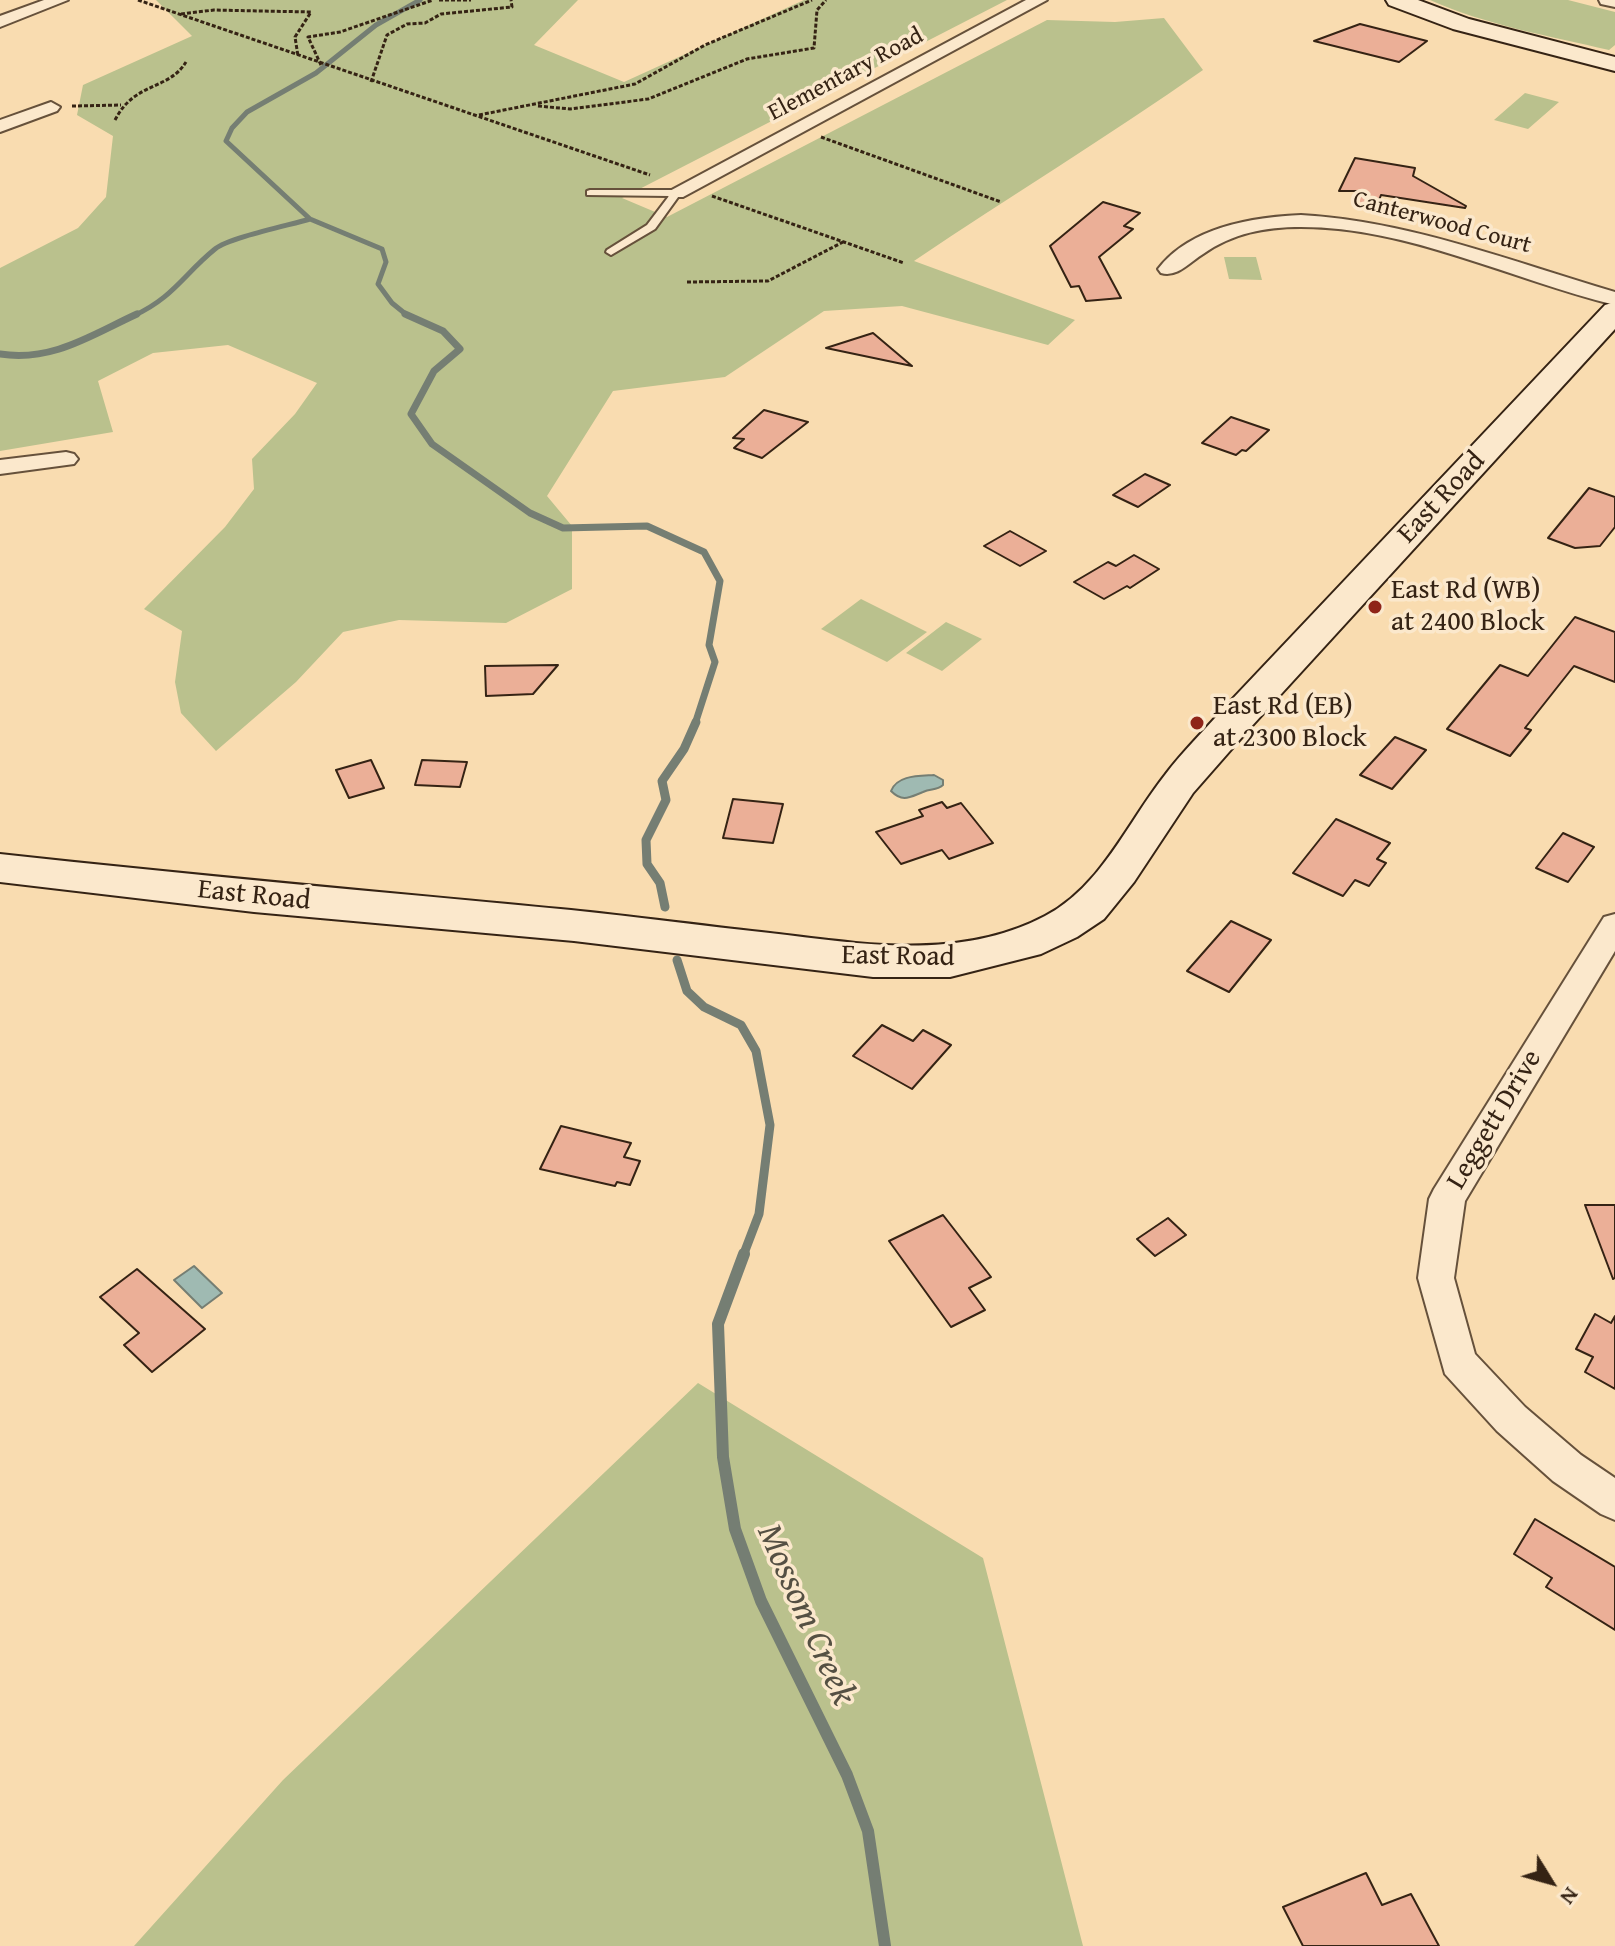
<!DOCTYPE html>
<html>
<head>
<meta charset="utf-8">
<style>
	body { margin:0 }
	#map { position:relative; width:1615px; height:1946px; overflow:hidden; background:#f9dcb0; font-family:"Gentium Book Plus",serif }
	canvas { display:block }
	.north { position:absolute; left:1511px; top:1842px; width:80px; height:80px; -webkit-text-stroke:6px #fbe8cc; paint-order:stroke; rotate:127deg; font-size:22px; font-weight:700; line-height:32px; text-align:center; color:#352314 }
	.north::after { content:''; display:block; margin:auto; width:28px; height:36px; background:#352314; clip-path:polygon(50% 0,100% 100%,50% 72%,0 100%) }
</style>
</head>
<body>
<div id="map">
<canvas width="1615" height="1946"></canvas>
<div class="north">N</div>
</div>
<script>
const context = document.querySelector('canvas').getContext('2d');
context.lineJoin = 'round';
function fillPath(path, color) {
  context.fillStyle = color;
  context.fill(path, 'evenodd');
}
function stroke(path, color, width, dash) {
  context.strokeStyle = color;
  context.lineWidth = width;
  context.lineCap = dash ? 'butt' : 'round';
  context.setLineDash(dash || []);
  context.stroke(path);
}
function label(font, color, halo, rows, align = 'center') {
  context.font = font + ' "Gentium Book Plus",serif';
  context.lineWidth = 7;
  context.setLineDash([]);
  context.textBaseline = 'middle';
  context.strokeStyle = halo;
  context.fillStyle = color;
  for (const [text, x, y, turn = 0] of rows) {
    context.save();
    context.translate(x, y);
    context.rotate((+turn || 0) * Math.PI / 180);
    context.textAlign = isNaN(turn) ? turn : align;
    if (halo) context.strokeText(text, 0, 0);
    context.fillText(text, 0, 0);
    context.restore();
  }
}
const green = new Path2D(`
	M156,0H578L534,45L624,82L804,0H1007L622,198L667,217L1047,20L1115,22L1164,18L1203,70C1109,136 1010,196 914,261L1075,320L1048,345L902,306L824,311L725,377L613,391L547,496L572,526V589L506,623L399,620L343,632L296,682L216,751L181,713L175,682L182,631L144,609L225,527L254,489L252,459L295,414L317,383L228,345L153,353L98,381L113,432L0,451V268L78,228L106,197L113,136L77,115L83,85L192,36Z
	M1430,0H1568L1615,12V45L1609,50C1549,36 1486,25 1430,0Z
	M1525,93L1559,102L1528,129L1494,120Z
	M1224,257H1256L1262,280L1229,279Z
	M861,599L927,632L887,662L821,629Z
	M946,622L982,639L942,671L906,653Z
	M698,1383L983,1558L1083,1946H134L283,1780Z`);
const water = new Path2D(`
	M934,775L943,780V785C936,791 931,788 923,792C910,797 903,803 891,791C897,775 919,776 934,775Z
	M194,1266L222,1293L202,1308L174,1280Z`);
const streamFar3 = new Path2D(`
	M133,316C173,298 184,274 215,249C228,238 290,225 310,219
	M408,316L392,303L378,284L386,262L382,249L310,219L226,141L232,128L247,112L316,73L376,25L420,0`);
const streamFar2 = new Path2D(`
	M405,314L443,331L460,349L434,371L411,414L432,444L530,513L563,528L647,526L704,552L720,581L709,645L715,662L695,724
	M0,354C53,362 91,335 137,314`);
const streamFar1 = new Path2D(`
	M665,907L660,883L647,864L646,840L666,800L662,781L684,749L696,722
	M677,960L687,991L704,1007L741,1025L756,1051L770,1125L759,1214L743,1256`);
const stream = new Path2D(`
	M744,1254L718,1324L723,1457L735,1529L761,1601L847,1775L868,1831L885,1946`);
const building = new Path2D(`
	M1360,24L1427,41L1399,62L1314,41Z
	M1355,158L1415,168L1413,176L1466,206L1465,208L1381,195L1376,208L1354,204L1359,191H1339Z
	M1103,202L1140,213L1124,226L1133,229L1099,257L1121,298L1086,301L1079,286L1071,287L1050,246Z
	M873,333L912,366L826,348Z
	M764,410L808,422L762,458L734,448L744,439L733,438Z
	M1231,417L1269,430L1246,451L1242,450L1236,455L1202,443Z
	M1145,474L1170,485L1138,507L1113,495Z
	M1589,488L1615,497V527L1600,546L1575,548L1548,538Z
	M1010,531L1046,551L1020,566L984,546Z
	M1134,555L1159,569L1130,588L1127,586L1104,599L1074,582L1108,562L1116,566Z
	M1575,617L1615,632V682L1574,666L1525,728L1531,730L1510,756L1447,729L1500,665L1528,676Z
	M558,665L533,694L486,696L485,666Z
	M1395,737L1426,750L1392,789L1360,775Z
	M371,760L384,788L349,798L336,770Z
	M422,760L467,762L460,787L415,785Z
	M733,799L783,804L773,843L723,838Z
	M942,802L947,808L961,803L993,843L949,859L942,850L901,864L876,832L923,816L919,810Z
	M1336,819L1390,843L1377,859L1386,863L1369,886L1355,880L1343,896L1293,873Z
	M1563,833L1594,847L1568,882L1536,868Z
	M1231,921L1271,940L1229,992L1187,971Z
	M882,1025L913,1041L923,1030L951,1045L912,1089L853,1056Z
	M561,1126L631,1143L624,1157L640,1161L630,1185L617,1182L615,1186L540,1169Z
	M1585,1205H1615V1278L1613,1279Z
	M943,1215L991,1277L969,1288L985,1310L951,1327L889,1241Z
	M1168,1218L1186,1235L1155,1256L1137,1239Z
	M137,1269L205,1329L152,1372L124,1345L139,1333L100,1297Z
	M1595,1314L1611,1323L1615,1316V1389L1585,1372L1593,1357L1576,1349Z
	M1535,1519L1615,1567V1630L1546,1587L1552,1578L1514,1554Z
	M1366,1873L1382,1905L1411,1894L1439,1946H1303L1283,1907Z`);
const path = new Path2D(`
	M138,0L650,175
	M439,0H471
	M181,14L214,10L311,12L295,37L298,56
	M321,65L308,37L340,32L433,0
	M371,82L387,35L407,24L425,23L441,14L512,7L511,0
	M72,106L121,105
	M538,106L570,109L648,99L747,59L814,48L817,10L826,0
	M479,115L635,84L705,45L812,0
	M115,120C135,81 168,91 186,62
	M821,137L1001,202
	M712,196L904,263
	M687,282L768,281L843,242`);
const service = new Path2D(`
	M590,190H676L681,193L655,229L611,255L606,252L607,250L647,225L669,196L587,195V191Z`);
const minor = new Path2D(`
	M44,0H68L0,27V16Z
	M1026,0H1047L683,197H669L666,193Z
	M1599,0H1615V7L1601,4Z
	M51,102L60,107L57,111L0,132V120Z
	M1301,215C1409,221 1513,262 1615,292V305C1512,280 1409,227 1301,227C1265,227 1233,233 1203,254C1190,262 1177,278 1161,273L1158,269C1190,227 1253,217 1301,215Z
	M66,452L74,454L78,459L74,464L0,474V460Z
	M1615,914V951L1465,1201L1454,1278L1475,1354L1525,1407L1581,1455L1615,1478V1520L1601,1514L1553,1481L1497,1431L1445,1374L1418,1278L1429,1199L1434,1189L1604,917Z`);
const secondary = new Path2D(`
	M1386,0H1418L1469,19L1615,57V71L1453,29L1389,5Z
	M1615,302V329L1250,728L1193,793L1134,882L1104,919L1077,937L1041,954L950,977H873L574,941L254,912L0,882V854C190,875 381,892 571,910C638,917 704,926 770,933C861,944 960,961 1045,916C1101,887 1127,823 1165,775C1182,752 1203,732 1222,710L1605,305Z`);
const markers = [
	[1375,607,8,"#8f2418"],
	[1197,723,8,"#8f2418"]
];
const farStreetnames = [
	["Elementary Road",846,75,-28],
	["Canterwood Court",1442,223,15]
];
const streetNames = [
	["East Road",1442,498,-47],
	["East Road",254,896,6],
	["East Road",898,957,1],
	["Leggett Drive",1495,1120,-59]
];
const poiNames = [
	["East Rd (WB)",1391,591],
	["at 2400 Block",1391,623],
	["East Rd (EB)",1213,707],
	["at 2300 Block",1213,739]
];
const nearWaternames = [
	["Mossom Creek",805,1615,66]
];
fillPath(green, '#bac18d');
fillPath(water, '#9fbab2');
stroke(water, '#757e73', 2);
stroke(streamFar3, '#757e73', 5);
stroke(streamFar2, '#757e73', 7);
stroke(streamFar1, '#757e73', 9);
stroke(stream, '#757e73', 12);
fillPath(building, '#ebaf97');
stroke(building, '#352314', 2);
stroke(service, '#66513b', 4);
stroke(minor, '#66513b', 4);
stroke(secondary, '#352314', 4);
stroke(path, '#352314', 3, [4, 2]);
fillPath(service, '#fbe8cc');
fillPath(minor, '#fbe8cc');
fillPath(secondary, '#fbe8cc');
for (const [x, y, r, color] of markers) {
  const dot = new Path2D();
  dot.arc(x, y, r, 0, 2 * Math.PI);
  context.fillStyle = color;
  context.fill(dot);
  stroke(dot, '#fbe8cc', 3);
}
label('24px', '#352314', '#fbe8cc', farStreetnames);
label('28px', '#352314', '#fbe8cc', streetNames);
label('28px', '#352314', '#fbe8cc', poiNames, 'left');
label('italic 36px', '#555043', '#fbe8cc', nearWaternames);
</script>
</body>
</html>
